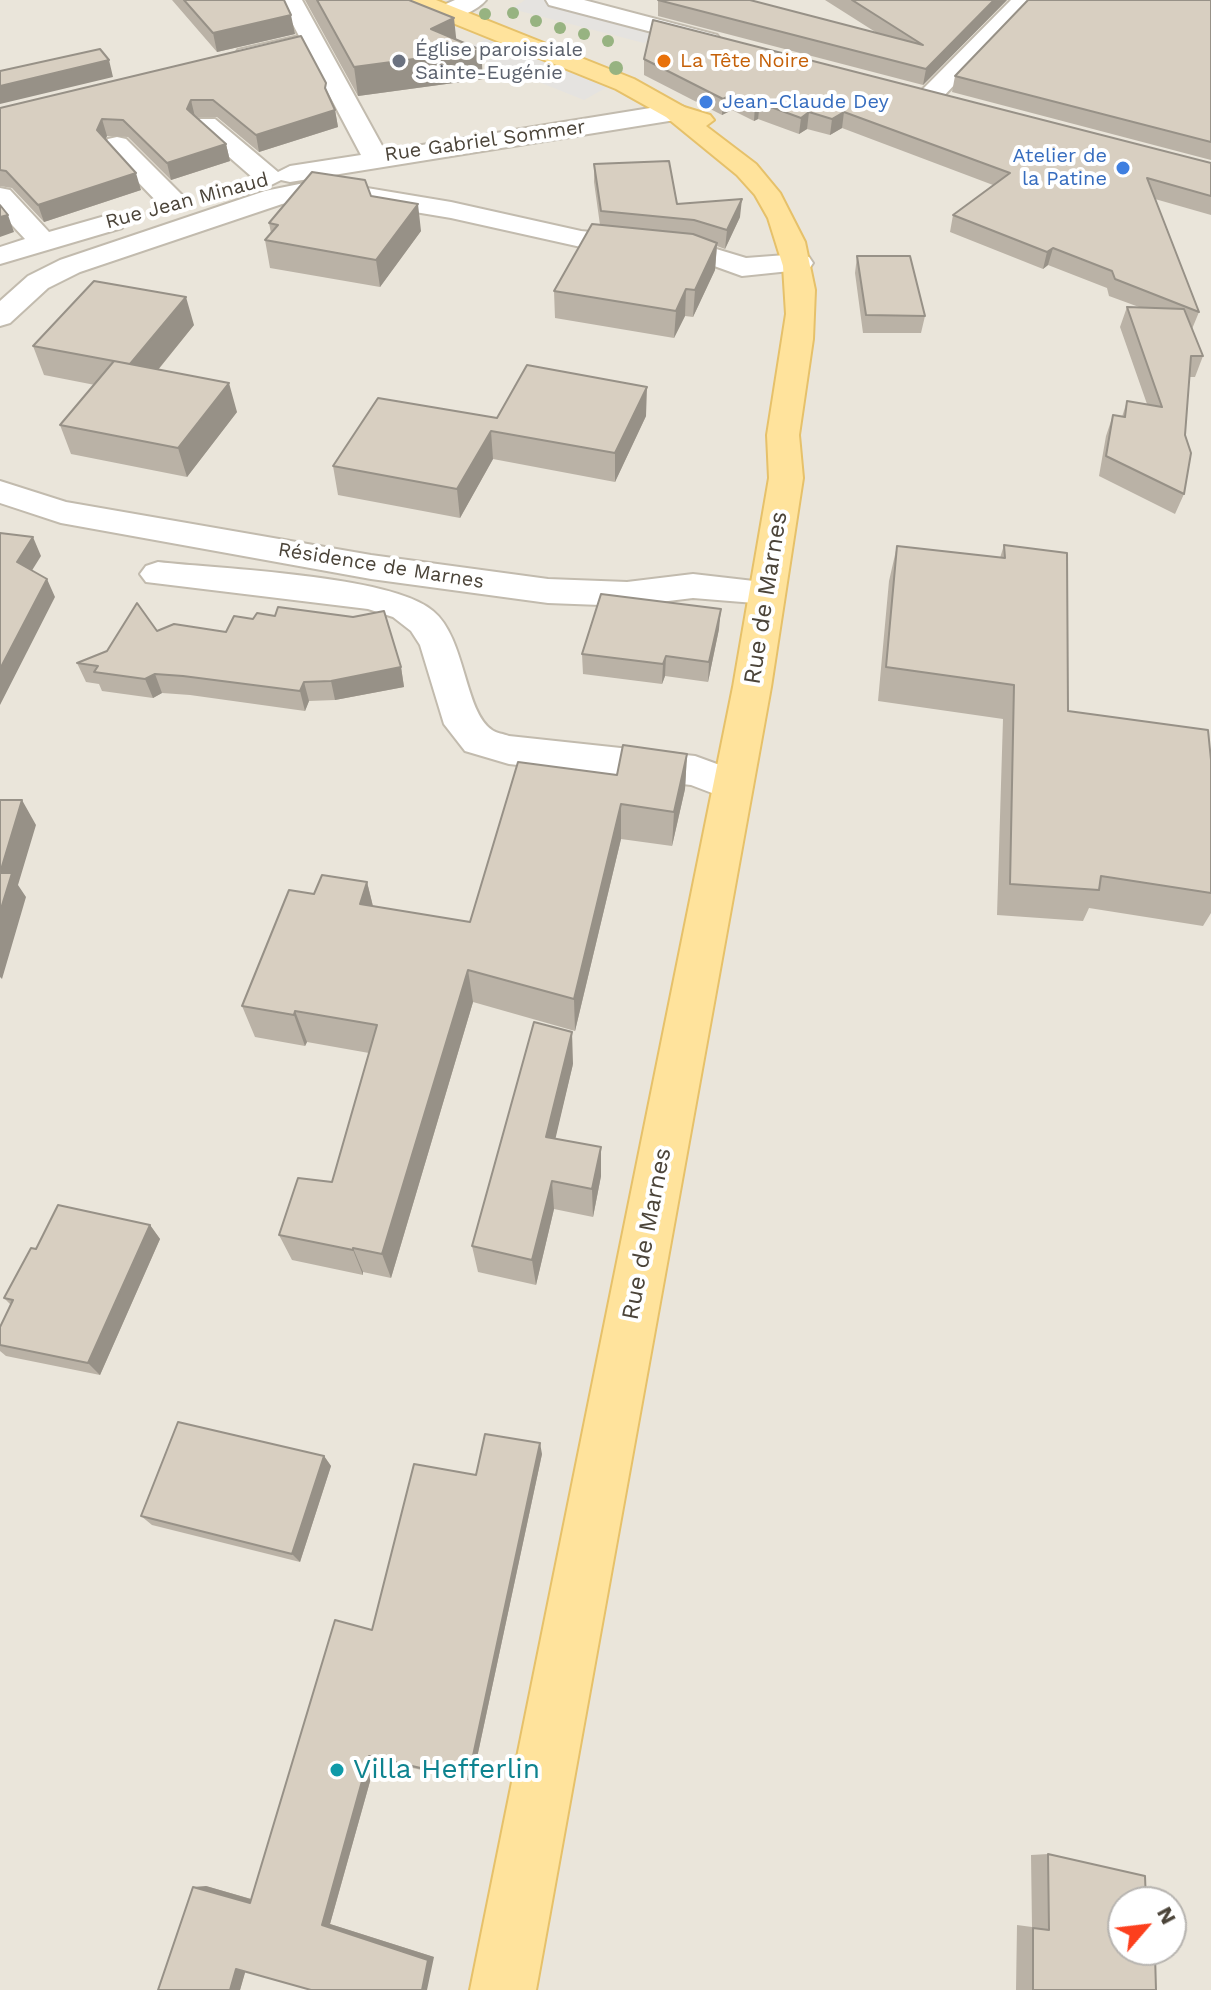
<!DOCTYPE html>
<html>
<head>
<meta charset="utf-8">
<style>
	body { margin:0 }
	#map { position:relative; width:1211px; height:1990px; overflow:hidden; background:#f6f3ec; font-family:"Work Sans",sans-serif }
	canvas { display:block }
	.north { position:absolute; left:1107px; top:1886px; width:80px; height:80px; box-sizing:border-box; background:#fff; border:2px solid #b7b4b0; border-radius:50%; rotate:62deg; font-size:22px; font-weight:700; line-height:32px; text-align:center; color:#4b4439 }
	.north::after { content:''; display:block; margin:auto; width:28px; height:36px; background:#fc3f1d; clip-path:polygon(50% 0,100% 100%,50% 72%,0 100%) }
</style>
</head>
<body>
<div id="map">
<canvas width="1211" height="1990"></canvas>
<div class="north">N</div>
</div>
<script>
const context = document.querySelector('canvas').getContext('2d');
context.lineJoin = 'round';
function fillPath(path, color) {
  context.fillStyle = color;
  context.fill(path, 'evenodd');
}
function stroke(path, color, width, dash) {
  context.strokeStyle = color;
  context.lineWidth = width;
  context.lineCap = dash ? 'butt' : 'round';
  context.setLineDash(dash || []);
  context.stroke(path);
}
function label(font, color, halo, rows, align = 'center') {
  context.font = font + ' "Work Sans",sans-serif';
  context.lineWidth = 8;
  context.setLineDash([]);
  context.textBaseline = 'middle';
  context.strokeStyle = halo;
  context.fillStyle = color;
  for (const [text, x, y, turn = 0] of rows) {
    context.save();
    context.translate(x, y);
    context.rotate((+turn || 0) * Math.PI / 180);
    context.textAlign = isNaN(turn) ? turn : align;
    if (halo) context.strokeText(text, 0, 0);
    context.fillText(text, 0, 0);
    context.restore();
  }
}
const residential = new Path2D(`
	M0,0H1211V1990H0ZM1123,1902H1171V1950H1123Z`);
const parking = new Path2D(`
	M525,0H557L663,28L644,43L512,9Z
	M500,33L618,81L584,100L461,51Z`);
const minor = new Path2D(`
	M280,0H302L385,151L675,104L684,107L688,112L684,117L675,120L290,182L281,180L269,186L260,184L197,129L193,124L197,119H215L278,172L290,166L361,155L305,49L247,62L238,60L235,55L238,50L299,36Z
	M455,0H486C477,11 454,21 439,17L435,12L439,7Z
	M546,0H584L717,35L721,40L717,45L709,47L549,5Z
	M1011,0H1035L939,101H921L918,96L921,91Z
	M117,137L126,139L183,196L187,202L183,208H163L108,151L104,145L108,139Z
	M319,180L451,202L581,231L693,242L746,258L799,254L809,257L813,263L809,269L742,276L692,258L581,247L451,218L319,196L282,204L80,272L48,288L10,323L0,326V301L28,276L60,260L265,191Z
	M0,188L10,190L49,232L112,214L122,216L126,222L122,228L0,264V247L25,239L0,212Z
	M0,481L66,502L371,555L548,579L627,582L693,574L780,584L785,592L780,600L767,604L693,598L627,606L548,603L371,579L61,523L0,503Z
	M158,562C219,569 392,575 433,611C466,638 464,711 492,730C496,733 504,734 509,736L695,756L747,775L753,786L747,797L733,801L691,785L509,764L465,751L444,724L420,645L411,631L393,617L368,609L146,582L140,574L146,566Z`);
const major = new Path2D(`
	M405,0H436L634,79L684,107L710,115L714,120L706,126L756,164L780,193L805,242L815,290L813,339L799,435L803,478L771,687L536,1990H470L733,687L769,478L767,435L786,314L783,266L768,218L755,195L737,175L666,117L616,89L408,5Z`);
const trees = [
	[513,13,6],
	[485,14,6],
	[536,21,6],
	[560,28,6],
	[584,34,6],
	[608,41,6],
	[616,68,7]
];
const wall = new Path2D(`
	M172,0H284L295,34L217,52Z
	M305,0H409L456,39L483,79L358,96Z
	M658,0L877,33L825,0H1007L923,85L658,16Z
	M1211,0V160L952,92L955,76Z
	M644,59L1211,163V215L1155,199L1199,312L1192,329L1203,356L1195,377H1189L1185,435L1184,494L1175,514L1099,476L1106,436L1113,415L1122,417L1127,401L1147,404L1120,327L1127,307H1139L1109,296L1107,288L1048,265L1043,269L950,232L953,215L993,185L842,128L830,135L807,129L799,134L758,119L754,121L732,110L722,115L644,75Z
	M328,94L335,110L338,127L259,152L217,117H196L226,144L230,161L171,180L128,137L107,136L106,139L141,190L44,222L12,188L0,186V108Z
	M594,164L677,204L740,217L725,249L717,246L715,270L693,317L685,316L674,338L555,318L554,291L600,225L594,182Z
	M371,196L421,231L380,287L270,268L265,240L271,233L269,223Z
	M857,256L925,316L921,333H863L855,273Z
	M194,325L158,370L237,412L187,477L71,454L60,425L95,385L44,375L33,346Z
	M646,416L615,482L493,459L460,518L338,495L333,466L497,418Z
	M1004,545L1068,711L1211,760V913L1203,926L1089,908L1083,921L997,915L1003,719L878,701L889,581L897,546L1000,558Z
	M719,629L708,682L665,676L662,684L583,674L582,654Z
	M157,631L226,632L401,667L404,687L335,700L309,701L305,711L190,695L162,693L153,698L102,691L99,684L86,682L77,663Z
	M687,754L685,789L672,846L621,839L575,1031L473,1002L391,1278L363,1272V1275L292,1260L279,1235L332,1182L369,1053L307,1042L305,1046L255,1037L242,1006L314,894L367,882L373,906L470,922L617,775Z
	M573,1064L555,1138L601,1176L593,1217L554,1209L536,1285L478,1272L472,1246Z
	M150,1225L160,1239L100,1375L6,1356L0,1351V1327L11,1305L4,1298L36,1249Z
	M542,1454L472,1781L376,1760L330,1924L434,1957L245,1972L240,1990L206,1886L251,1899L372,1630L476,1475Z
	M324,1456L331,1466L300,1562L152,1525L141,1516Z
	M1048,1854L1123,1902L1156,1990H1016L1017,1925L1032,1927L1031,1855Z`);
const shadedWall = new Path2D(`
	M994,0H1007L923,85L926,69Z
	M291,15L295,34L217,52L213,33Z
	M454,18L457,46L481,50L483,79L358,96L354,67Z
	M109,60L113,77L0,104V86Z
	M733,94L732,110L722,115L723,99Z
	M191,100L195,117L187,109Z
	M760,103L758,119L754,121L755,105Z
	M335,110L338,127L259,152L256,135Z
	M809,112L807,129L799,134L801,118Z
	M844,112L842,128L830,135L832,119Z
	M102,119L107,136L102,147L97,130Z
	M226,144L230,161L171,180L167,163Z
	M136,173L141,190L44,222L38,205Z
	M742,199L740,217L725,249L727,230Z
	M418,204L421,231L380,287L376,260Z
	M8,215L14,232L0,237V217Z
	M717,243L715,270L693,317L695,290Z
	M1053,248L1048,265L1043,269L1047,252Z
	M686,289L685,316L674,338L676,311Z
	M186,297L194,325L139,393L130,364Z
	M229,383L237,412L187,477L178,448Z
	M647,387L646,416L615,482V453Z
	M491,431L493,459L460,518L457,489Z
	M33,537L41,556L26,580L17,562Z
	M47,579L55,597L0,705V669Z
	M721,609L719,629L708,682L709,662Z
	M666,656L665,676L662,684L663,664Z
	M401,667L404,687L335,700L331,681Z
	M155,674L162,693L153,698L145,679Z
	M304,682L309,701L305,711L300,691Z
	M687,754L685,789L672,846L674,812Z
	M22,800L36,825L18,885L26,897L2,979L0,977V873Z
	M621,804V839L575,1031L574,999Z
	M367,882L375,915L360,904Z
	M468,970L473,1002L391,1278L382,1254Z
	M295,1011L307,1042L305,1046L294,1015Z
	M572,1032L573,1064L549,1166L546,1137Z
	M601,1147V1176L593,1217L592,1189Z
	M552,1181L554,1209L536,1285L532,1260Z
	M150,1225L160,1239L100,1375L88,1363Z
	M353,1248L363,1272V1275L353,1250Z
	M540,1443L542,1454L472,1781L468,1779Z
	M324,1456L331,1466L300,1562L292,1554Z
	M369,1756L376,1760L330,1924L434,1957L427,1990H422L322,1925Z
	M206,1886L261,1902L250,1903L193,1887Z
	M247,1966L240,1990H230L236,1969Z`);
const building = new Path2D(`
	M184,0H284L291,15L213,33Z
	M317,0H409L454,18L431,29L481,50L354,67Z
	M658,0H750L923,45L852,0H994L926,69Z
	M1028,0H1211V142L955,76Z
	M653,20L1211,163V196L1147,178L1199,312L1115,279L1112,271L1053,248L1047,252L953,215L1010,173L844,112L832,119L809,112L801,118L760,103L755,105L733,94L723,99L644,59Z
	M301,36L326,83L325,88L335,110L256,135L213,100H191L187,109L226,144L167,163L123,120L102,119L97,130L136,173L38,205L6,171L0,170V108Z
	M100,49L109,60L0,86V71Z
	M669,161L677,204L742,199L727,230L694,220L601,211L594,164Z
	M312,172L365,180L371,196L418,204L376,260L265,240L278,225L269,223Z
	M0,205L8,215L0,217Z
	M592,224L693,234L717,243L695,290L686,289L676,311L554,291Z
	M857,256H910L925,316L866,315Z
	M94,281L186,297L130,364L33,346Z
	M1127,307L1184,309L1203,356H1191L1185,435L1191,453L1184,494L1106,456L1113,415L1125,417L1127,401L1162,407Z
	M114,361L229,383L178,448L60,425Z
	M527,365L647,387L615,453L491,431L457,489L333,466L378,398L497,418Z
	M0,533L33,537L17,562L47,579L0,669Z
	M1004,545L1067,553L1068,711L1208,730L1211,760V893L1101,876L1099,890L1010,884L1014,685L886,667L897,546L1005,558Z
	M601,594L721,609L709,662L666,656L663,664L582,654Z
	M137,603L157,631L174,624L226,632L234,616L253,619L257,613L275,616L278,607L353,617L384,611L401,667L331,681L304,682L300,691L183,676L155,674L145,679L94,672L98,666L77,663L107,651Z
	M623,745L687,754L674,812L621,804L574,999L468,970L382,1254L353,1248V1250L279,1235L298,1178L332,1182L377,1025L295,1011L294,1015L242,1006L289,890L314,894L322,875L367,882L360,904L470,922L518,762L617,775Z
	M0,800H22L0,873H12L0,912Z
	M534,1022L572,1032L546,1137L601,1147L592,1189L552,1181L532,1260L472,1246Z
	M58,1205L150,1225L88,1363L0,1345V1327L13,1300L4,1298L31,1248L36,1249Z
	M178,1422L324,1456L292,1554L141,1516Z
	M485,1434L540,1443L468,1779L369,1756L322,1925L428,1960L422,1990H311L236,1969L230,1990H158L193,1887L250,1903L335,1620L372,1630L414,1464L476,1475Z
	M1048,1854L1145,1876L1146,1902H1123V1950H1146V1952L1155,1954L1156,1990H1033V1928L1049,1930Z`);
const markers = [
	[399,61,8,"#6b7280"],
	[664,61,8,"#e8710a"],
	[706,102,8,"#3f7fe0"],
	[1123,168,8,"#3f7fe0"],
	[337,1770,8,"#0f9aa8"]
];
const farWorshipnames = [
	["Église paroissiale",415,50],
	["Sainte-Eugénie",415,73]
];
const farFoodnames = [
	["La Tête Noire",680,61]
];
const farShopnames = [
	["Jean-Claude Dey",722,102],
	["Atelier de",1107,156,"right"],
	["la Patine",1107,179,"right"]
];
const farStreetnames = [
	["Rue Gabriel Sommer",485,141,-8],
	["Rue Jean Minaud",187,201,-15],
	["Résidence de Marnes",381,566,9]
];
const streetNames = [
	["Rue de Marnes",766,598,-81],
	["Rue de Marnes",647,1234,-79]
];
const nearCulturenames = [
	["Villa Hefferlin",353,1770]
];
fillPath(residential, '#eae5da');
fillPath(parking, '#e5e3e0');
stroke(minor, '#c2bbae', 4);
stroke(major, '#e6c16a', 4);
fillPath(minor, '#fff');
fillPath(major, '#ffe39c');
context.fillStyle = '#97b381';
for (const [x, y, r] of trees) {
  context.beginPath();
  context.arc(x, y, r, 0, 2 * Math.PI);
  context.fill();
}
fillPath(wall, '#bab2a6');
fillPath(shadedWall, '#979187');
fillPath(building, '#d8cfc1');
stroke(building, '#979187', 2);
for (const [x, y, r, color] of markers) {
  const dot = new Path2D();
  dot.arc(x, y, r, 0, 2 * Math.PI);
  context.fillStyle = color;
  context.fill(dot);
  stroke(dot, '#fff', 3);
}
label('20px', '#5b616d', '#fff', farWorshipnames, 'left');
label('20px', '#c56008', '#fff', farFoodnames, 'left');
label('20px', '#366cbe', '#fff', farShopnames, 'left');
label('20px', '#4b4439', '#fff', farStreetnames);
label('24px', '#4b4439', '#fff', streetNames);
label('28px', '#0d838f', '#fff', nearCulturenames, 'left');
</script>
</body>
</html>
